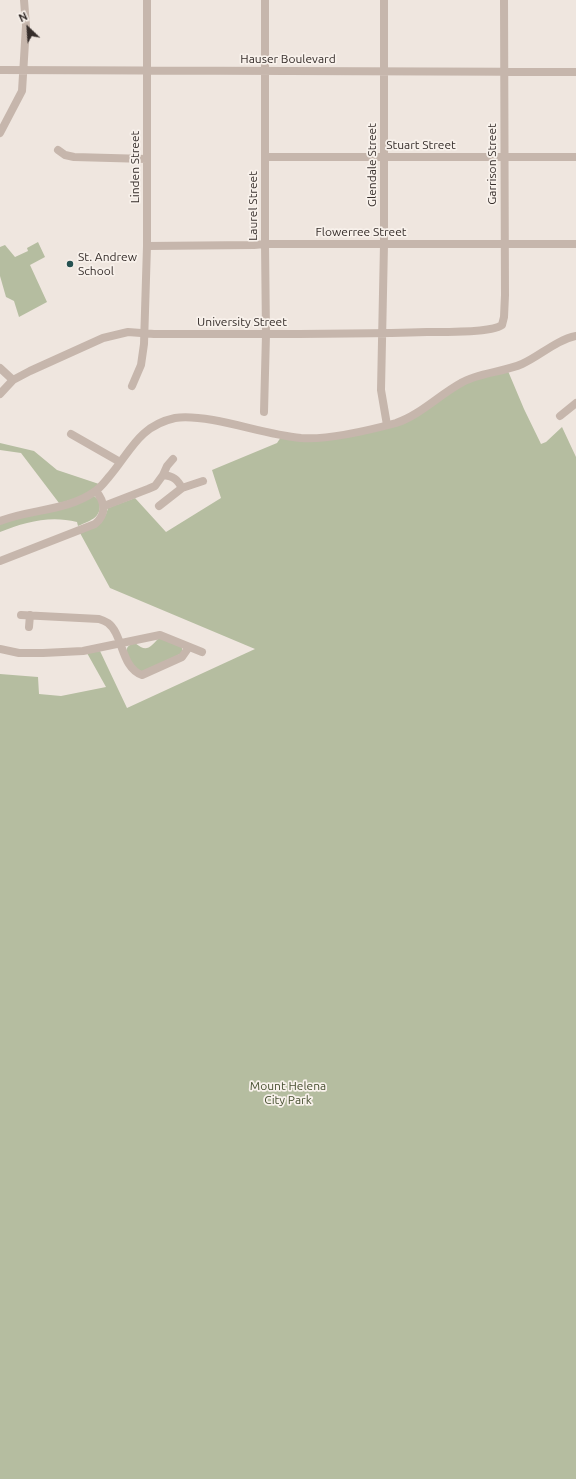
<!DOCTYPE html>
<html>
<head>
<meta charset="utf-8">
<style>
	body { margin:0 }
	#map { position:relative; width:576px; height:1479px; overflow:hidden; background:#efe6df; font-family:Ubuntu,sans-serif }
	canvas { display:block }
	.north { position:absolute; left:8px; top:8px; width:40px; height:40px; -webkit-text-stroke:3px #f8f1eb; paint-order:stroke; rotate:335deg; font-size:11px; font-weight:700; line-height:16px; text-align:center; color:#352d2a }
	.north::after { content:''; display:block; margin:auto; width:14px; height:18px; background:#352d2a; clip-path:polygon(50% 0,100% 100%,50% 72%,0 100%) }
</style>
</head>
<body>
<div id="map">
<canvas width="576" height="1479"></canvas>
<div class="north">N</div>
</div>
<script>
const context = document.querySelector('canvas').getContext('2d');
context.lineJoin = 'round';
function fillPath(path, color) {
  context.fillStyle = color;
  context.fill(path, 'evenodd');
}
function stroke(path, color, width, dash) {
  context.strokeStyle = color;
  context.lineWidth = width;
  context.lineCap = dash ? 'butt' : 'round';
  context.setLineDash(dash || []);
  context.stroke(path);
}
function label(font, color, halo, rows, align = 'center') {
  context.font = font + ' Ubuntu,sans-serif';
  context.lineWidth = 3.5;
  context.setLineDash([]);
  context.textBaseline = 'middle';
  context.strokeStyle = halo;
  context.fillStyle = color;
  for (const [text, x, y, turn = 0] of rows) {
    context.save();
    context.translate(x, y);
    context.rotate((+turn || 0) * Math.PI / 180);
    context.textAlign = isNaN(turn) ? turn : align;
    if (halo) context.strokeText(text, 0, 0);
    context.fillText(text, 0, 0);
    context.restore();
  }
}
const green = new Path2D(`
	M38,242L45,257L30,265L47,302L19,317L14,301L6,297L0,276V247L5,245L15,257L28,251L27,248Z
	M508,371L524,409L541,444L546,442L562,427L576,457V1479H0V674L38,677L39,694L61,696L106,687L87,653L100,651L127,708L255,649L110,588L80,533C96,525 103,526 108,508L135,498L166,532L221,498L212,470L277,443L281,437L300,440L393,426L462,384Z
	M0,443L34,451L57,470L99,484C88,495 73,500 59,503L21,453L0,450Z
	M94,496L99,500C103,517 92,520 78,526L77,522C50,515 25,522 0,532V523Z
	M159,638L182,647V653L142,672L135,669C130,659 119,647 135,643C147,653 150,647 159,638Z`);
const minor = new Path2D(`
	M384,0V244L381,390L387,425
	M0,70L576,72
	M0,133L22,91L26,26L24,0
	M58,150L65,155L74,157L147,159
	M265,157H576
	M147,246L254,245L265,244H576
	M0,368L13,380
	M132,386L141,365L144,344L147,246V0
	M0,394L13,380L30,371L103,338L128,332L154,334C245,334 336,335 427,332C443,332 491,333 502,325L504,317L505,295L504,0
	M264,412L266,334L265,244V0
	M560,416L576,403
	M71,434L120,462
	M163,475L167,466L173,459
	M104,506L148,489L155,486L163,475C173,476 177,479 182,488
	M159,506L182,488L203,481
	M0,521C30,509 67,511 94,492C99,489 104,483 108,478C130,453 138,426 175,418C187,416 201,418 213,420C242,425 271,435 301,438C327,440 370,430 396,423C420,415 439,395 461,383C477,373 504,372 522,364C540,356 556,340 576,336
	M0,561L95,524C107,514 105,502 96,491
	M21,615L99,619C102,620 105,621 108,623C123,634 121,668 142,675L182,657L189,647
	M29,627L30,615
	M0,649L19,653H43L83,651L160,635L202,652`);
const markers = [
	[70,264,4,"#255151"]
];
const streetNames = [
	["Hauser Boulevard",288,59],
	["Stuart Street",421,145],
	["Garrison Street",492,164,-90],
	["Glendale Street",372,165,-90],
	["Linden Street",135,167,-90],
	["Laurel Street",253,206,-90],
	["Flowerree Street",361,232],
	["University Street",242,322]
];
const poiNames = [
	["St. Andrew",78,257],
	["School",78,271]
];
const parkNames = [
	["Mount Helena",288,1086],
	["City Park",288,1100]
];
fillPath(green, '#b5bda0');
stroke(minor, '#c6b6ac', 8);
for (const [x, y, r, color] of markers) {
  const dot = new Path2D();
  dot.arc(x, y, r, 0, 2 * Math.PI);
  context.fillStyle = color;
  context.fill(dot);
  stroke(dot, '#f8f1eb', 1.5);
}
label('12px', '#352d2a', '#f8f1eb', streetNames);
label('12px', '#352d2a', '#f8f1eb', poiNames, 'left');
label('12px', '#475031', '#f8f1eb', parkNames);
</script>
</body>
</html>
